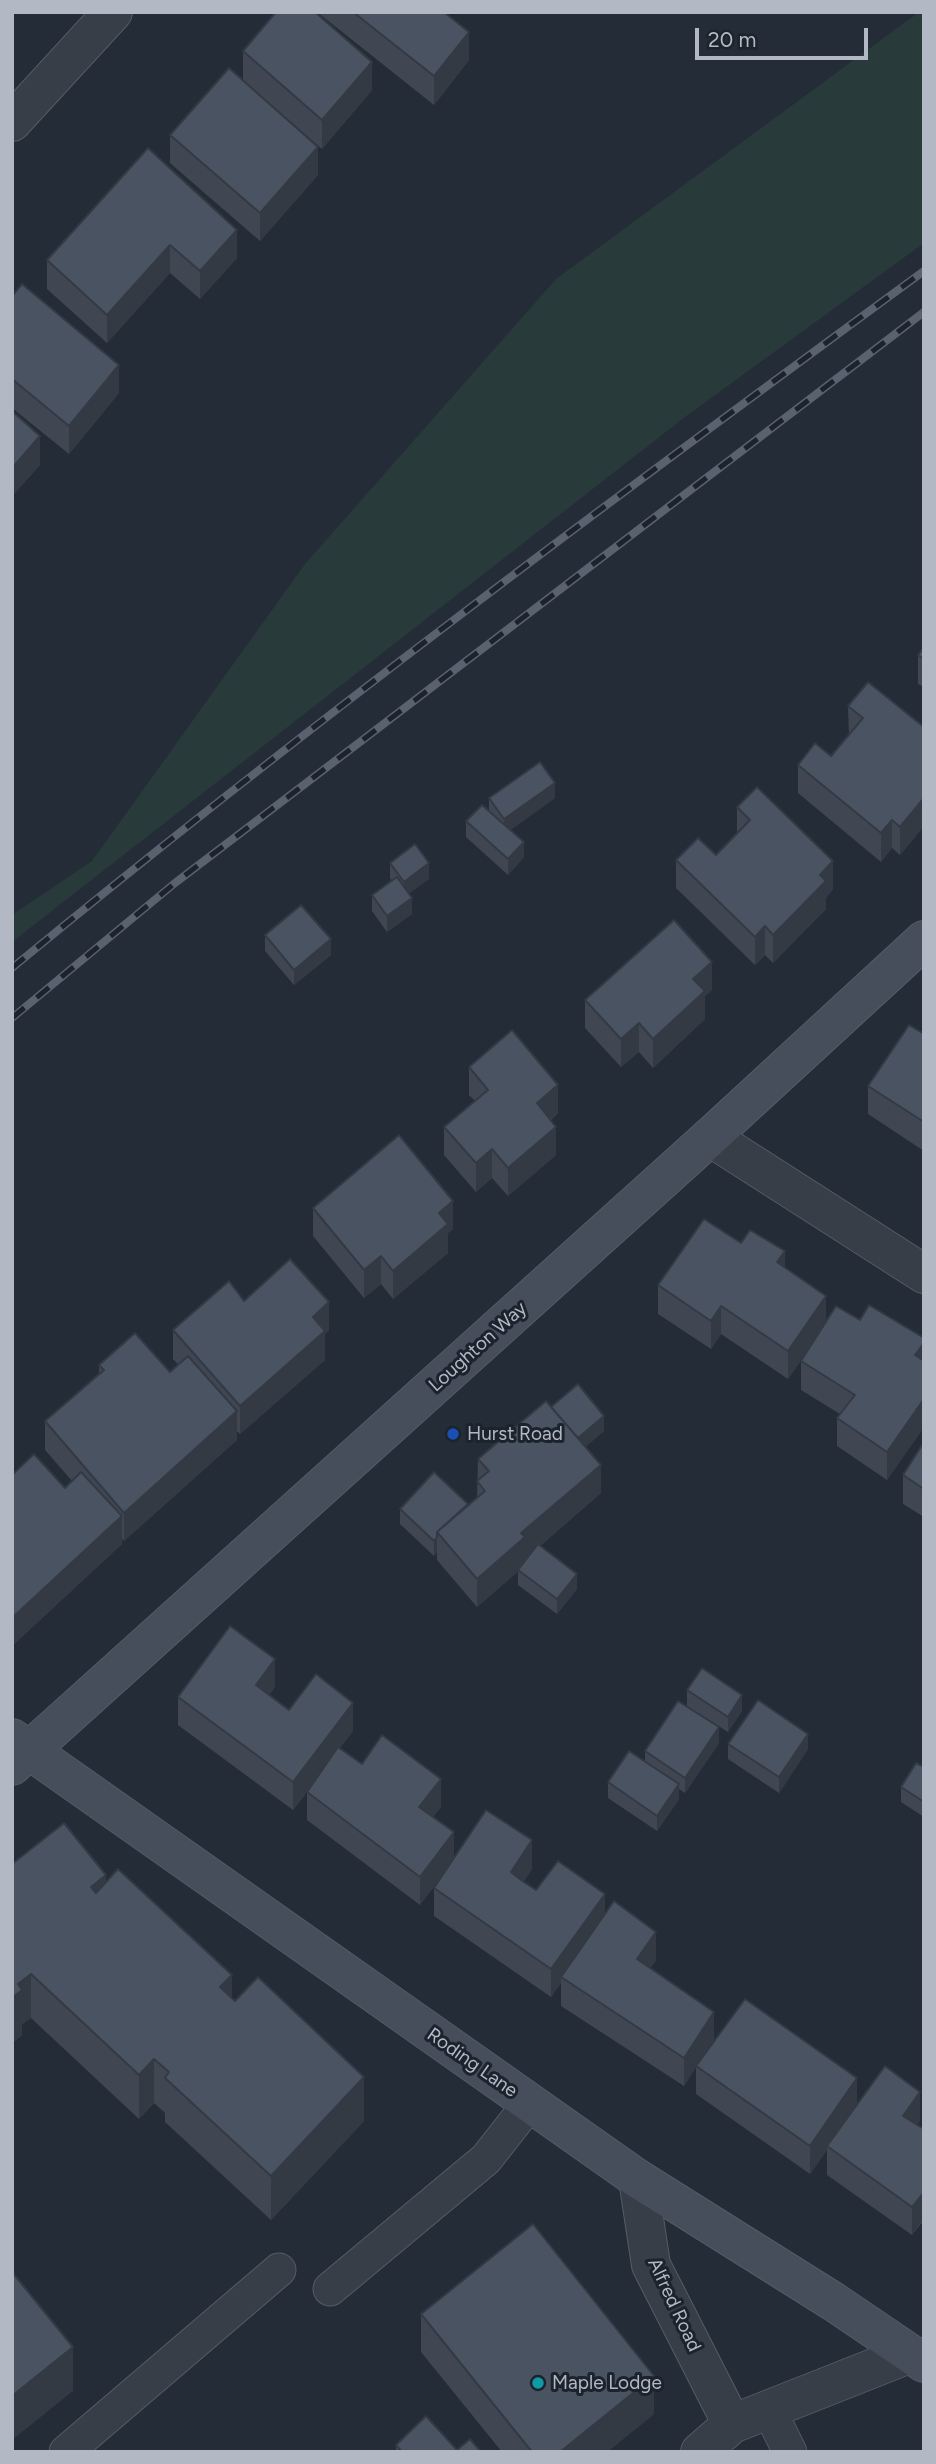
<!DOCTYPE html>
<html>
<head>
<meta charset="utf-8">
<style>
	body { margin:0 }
	#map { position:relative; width:936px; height:2464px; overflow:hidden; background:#242c38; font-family:Figtree,sans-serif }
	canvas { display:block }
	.frame { position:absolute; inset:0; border:14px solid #b2b9c4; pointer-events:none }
	.scale { position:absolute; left:695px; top:28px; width:173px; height:32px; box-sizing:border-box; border:4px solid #b2b9c4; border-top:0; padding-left:9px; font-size:21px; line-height:24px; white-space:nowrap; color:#b2b9c4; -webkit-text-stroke:5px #1c232d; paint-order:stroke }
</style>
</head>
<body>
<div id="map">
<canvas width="936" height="2464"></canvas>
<div class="frame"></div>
<div class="scale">20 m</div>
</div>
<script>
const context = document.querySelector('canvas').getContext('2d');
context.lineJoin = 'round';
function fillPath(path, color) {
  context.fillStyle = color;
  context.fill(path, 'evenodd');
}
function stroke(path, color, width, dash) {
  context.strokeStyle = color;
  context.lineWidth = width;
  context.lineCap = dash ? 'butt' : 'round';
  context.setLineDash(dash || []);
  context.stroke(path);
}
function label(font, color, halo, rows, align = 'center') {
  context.font = font + ' Figtree,sans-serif';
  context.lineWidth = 6;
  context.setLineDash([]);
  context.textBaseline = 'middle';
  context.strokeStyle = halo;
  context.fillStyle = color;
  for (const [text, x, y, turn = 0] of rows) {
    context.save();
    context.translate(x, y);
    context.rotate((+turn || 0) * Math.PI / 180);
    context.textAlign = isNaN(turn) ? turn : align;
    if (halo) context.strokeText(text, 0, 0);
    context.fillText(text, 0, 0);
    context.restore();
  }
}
const green = new Path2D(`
	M919,12H924V243L685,417L12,942V915L92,861L305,564L556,279Z`);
const lane = new Path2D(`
	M330,2289L486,2159L530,2103
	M769,2410L790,2452
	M66,2452L279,2270`);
const street = new Path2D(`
	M12,122L113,12
	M710,1137L924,1274
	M638,2179L651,2265L732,2424
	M700,2452L732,2424L909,2354`);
const secondary = new Path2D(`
	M12,1738L638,2179L834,2302L924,2363
	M12,1766L710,1137L924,940`);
const rail = new Path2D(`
	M12,968C307,725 615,497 924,271
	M12,1018L175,883L924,312`);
const wall = new Path2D(`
	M317,12H444L469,60L434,105Z
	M243,51L372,90L322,149L243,80Z
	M170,135L318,175L260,241L170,163Z
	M148,148L237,258L200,299L170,273L107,343L47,289V260Z
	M12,296L119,393L69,454L12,408Z
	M12,411L40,465L14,494L12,492Z
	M924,647V687L918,684V655Z
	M848,706L924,727V826L900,855L892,848L881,862L798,793V765L831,756L849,735Z
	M489,798H555L510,830L524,857L508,875L466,837V821L489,811Z
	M737,807L833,889L826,898V909L773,963L765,955L755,965L676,888V860L716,855L737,833Z
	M390,863L429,879L408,894L412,914L387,932L372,911V895L392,881L390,878Z
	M265,935L331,955L294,985L265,951Z
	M712,990L705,996V1019L653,1068L639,1052L621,1067L585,1028V1000Z
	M924,1034V1151L868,1114V1086Z
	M469,1067L558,1113L551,1120L556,1155L508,1196L492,1178L476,1192L444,1155V1127L475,1101L469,1095Z
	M313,1208L453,1229L448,1233V1253L393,1299L381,1284L364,1298L313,1236Z
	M741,1243L785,1267L826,1322L860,1320L924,1338V1427L887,1480L837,1446V1418L840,1414L801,1390V1361L811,1346L788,1379L721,1334L711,1349L658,1314V1285Z
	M244,1301L329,1330L325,1334V1360L240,1434L237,1431V1440L124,1541L122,1539V1544L12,1646V1475L65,1488L72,1481L45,1450V1421L99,1373V1365L170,1372L179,1365L173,1359V1330Z
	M551,1407L604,1431L585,1447L601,1493L540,1546L577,1589L557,1614L518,1585V1571L477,1607L437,1560V1552L434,1556L400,1524V1509L468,1505L477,1498L478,1459Z
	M924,1442V1517L903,1504V1475Z
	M275,1687L269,1695L289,1710L353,1731L339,1749L362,1764L441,1807L433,1817L454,1859L532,1869L523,1882L536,1890L605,1915L656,1960L650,1968L714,2040L705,2053L857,2104L920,2121L917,2125L924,2129V2220L912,2235L827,2175V2150L810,2174L696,2094V2067L684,2086L561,2006V1983L551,1997L434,1916V1888L444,1873L420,1905L307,1820V1792L293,1810L178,1725V1697Z
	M687,1690L742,1711L728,1732L687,1706Z
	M719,1743L685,1793L679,1789V1799L657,1831L608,1798V1782L645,1761V1751Z
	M728,1744L808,1749L779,1793L728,1759Z
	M924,1767V1817L901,1802V1787Z
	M12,1864L106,1882L364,2121L271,2220L165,2122V2113L154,2103L139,2119L31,2018L22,2024V2035L12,2043Z
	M421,2314L654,2414L607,2452H502L421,2352Z
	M396,2445L457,2450L481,2452H396Z`);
const shadedWall = new Path2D(`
	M469,32V60L434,105V76Z
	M372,62V90L322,149V120Z
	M318,147V175L260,241V213Z
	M237,230V258L200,299V271Z
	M170,245V273L107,343V315Z
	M119,365V393L69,454V426Z
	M40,436V465L14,494V466Z
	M555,783V798L504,835V819Z
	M924,798V826L900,855V827Z
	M892,820V848L881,862V833Z
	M524,842V857L508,875V859Z
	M833,861V889L826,898V909L773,963V935L820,875Z
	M429,863V879L404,897V882Z
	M412,898V914L387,932V916Z
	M765,926V955L755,965V937Z
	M331,939V955L294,985V970Z
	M712,962V990L705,996V1019L653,1068V1039L693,979Z
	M639,1023V1052L621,1067V1039Z
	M558,1085V1113L537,1131V1103Z
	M556,1127V1155L508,1196V1168Z
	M492,1149V1178L476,1192V1163Z
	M453,1201V1229L448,1233V1253L393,1299V1271L439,1213Z
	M785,1251V1279L777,1262Z
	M381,1256V1284L364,1298V1270Z
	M826,1296V1324L788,1379V1351Z
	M329,1302V1330L325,1334V1360L240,1434V1406L313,1317Z
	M721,1306V1334L711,1349V1321Z
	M924,1343V1371L915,1355Z
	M924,1399V1427L887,1480V1452Z
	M237,1411V1440L124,1541V1513Z
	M604,1416V1431L576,1455V1440Z
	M601,1465V1493L525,1559V1566L477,1607V1579L521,1533Z
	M122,1516V1544L12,1646V1618Z
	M437,1537V1552L434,1556V1541Z
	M577,1574V1589L557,1614V1599Z
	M275,1659V1687L256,1713V1685Z
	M742,1695V1711L728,1732V1717Z
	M353,1703V1731L293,1810V1782Z
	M719,1727V1743L685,1793V1778Z
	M808,1734V1749L779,1793V1777Z
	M441,1779V1807L419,1835V1807Z
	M679,1784V1799L657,1831V1816Z
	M454,1832V1860L420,1905V1877Z
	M532,1840V1869L511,1900V1872Z
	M106,1875V1919L91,1887Z
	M605,1894V1922L561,1977V1983L551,1997V1969Z
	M656,1932V1960L637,1987V1959Z
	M31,1974V2018L22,2024V2035L12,2043V1998L18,1984Z
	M232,1975V2019L220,1987Z
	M714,2012V2040L684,2086V2058Z
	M154,2059V2103L139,2119V2075Z
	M364,2077V2121L271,2220V2176Z
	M857,2078V2107L827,2146V2150L810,2174V2146Z
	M920,2092V2121L903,2144V2116Z
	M923,2191V2219L912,2235V2207Z
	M73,2347V2391L12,2440V2396Z
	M654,2376V2414L607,2452H560Z`);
const building = new Path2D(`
	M276,12H315L372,62L322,120L243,51Z
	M353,12H444L469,32L434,76Z
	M229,68L318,147L260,213L170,135Z
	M148,148L237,230L200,271L170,245L107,315L47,260Z
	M22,284L119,365L69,426L12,379V296Z
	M12,411L40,436L14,466L12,464Z
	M924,647V659L918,655Z
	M868,682L924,727V798L900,827L892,820L881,833L798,765L815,743L831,756L863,718L848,706Z
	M540,762L555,783L504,819L489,798Z
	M757,787L833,861L820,875L826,881L773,935L765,926L755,937L676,860L698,838L716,855L750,820L737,807Z
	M482,805L524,842L508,859L466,821Z
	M415,844L429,863L404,882L390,863Z
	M397,877L412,898L387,916L372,895Z
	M301,905L331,939L294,970L265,935Z
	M674,920L712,962L693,979L705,991L653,1039L639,1023L621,1039L585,1000Z
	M909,1025L924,1034V1122L868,1086Z
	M512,1030L558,1085L537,1103L556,1127L508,1168L492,1149L476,1163L444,1127L488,1090L469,1067Z
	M399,1135L453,1201L439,1213L448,1224L393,1271L381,1256L364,1270L313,1208Z
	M704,1219L741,1243L750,1230L785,1251L777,1262L826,1296L788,1351L721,1306L711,1321L658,1285Z
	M290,1259L329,1302L313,1317L325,1331L240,1406L173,1330L229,1281L244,1301Z
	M869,1305L924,1338V1343L915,1355L924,1361V1399L887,1452L837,1418L855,1395L801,1361L836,1306L860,1320Z
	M135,1333L170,1372L188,1356L237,1411L124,1513L45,1421L104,1370L99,1365Z
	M578,1384L604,1416L578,1438L551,1407Z
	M546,1401L601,1465L521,1533L525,1537L477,1579L437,1532L485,1491L477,1481L489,1471L478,1459Z
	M924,1442V1489L903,1475Z
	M34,1454L65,1488L81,1472L122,1516L12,1618V1475Z
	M434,1472L468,1504L437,1532V1537L434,1541L400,1509Z
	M538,1544L577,1574L557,1599L518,1570Z
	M230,1626L275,1659L256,1685L289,1710L316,1674L353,1703L293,1782L178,1697Z
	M702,1668L742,1695L728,1717L687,1690Z
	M758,1700L808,1734L779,1777L728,1744Z
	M678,1701L719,1727L685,1778L645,1751Z
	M382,1735L441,1779L419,1807L454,1832L420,1877L307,1792L338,1747L362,1764Z
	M629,1751L679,1784L657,1816L608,1782Z
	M916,1763L924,1767V1802L901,1787Z
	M486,1810L532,1840L511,1872L521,1880L536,1890L558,1861L605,1894L551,1969L434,1888Z
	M64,1823L106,1875L91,1887L96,1893L118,1869L232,1975L220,1987L235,2001L258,1977L364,2077L271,2176L165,2078L169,2072L154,2059L139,2075L31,1974L18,1984L22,1990L12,1998V1864Z
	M614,1901L656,1932L637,1959L714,2012L684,2058L561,1977Z
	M745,1999L857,2078L810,2146L696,2066Z
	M885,2066L920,2092L903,2116L924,2129V2192L912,2207L827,2146Z
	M533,2224L654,2376L560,2452H532L421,2314Z
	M12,2272L73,2347L12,2396Z
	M426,2416L457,2450L470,2439L481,2452H402L396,2445Z`);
const markers = [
	[453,1434,7,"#1a4fb4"],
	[538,2383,7,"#0f9aa8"]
];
const streetNames = [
	["Loughton Way",478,1347,-42],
	["Roding Lane",472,2063,35],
	["Alfred Road",674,2305,65]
];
const poiNames = [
	["Hurst Road",467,1434],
	["Maple Lodge",552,2383]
];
fillPath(green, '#293a3b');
stroke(lane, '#555c66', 35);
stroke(street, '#555c66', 40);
stroke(secondary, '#555c66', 40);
stroke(lane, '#373e48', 33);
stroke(street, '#373e48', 38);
stroke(secondary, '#464d5b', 38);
stroke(rail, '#5a626f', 8);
stroke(rail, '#1c232d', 5, [16]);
fillPath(wall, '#404753');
fillPath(shadedWall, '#343a44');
fillPath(building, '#4a5361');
stroke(building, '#343a44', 2);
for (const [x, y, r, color] of markers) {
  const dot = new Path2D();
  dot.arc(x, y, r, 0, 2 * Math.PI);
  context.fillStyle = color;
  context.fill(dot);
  stroke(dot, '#1c232d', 2.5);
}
label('19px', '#b2b9c4', '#1c232d', streetNames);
label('19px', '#b2b9c4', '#1c232d', poiNames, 'left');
</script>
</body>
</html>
